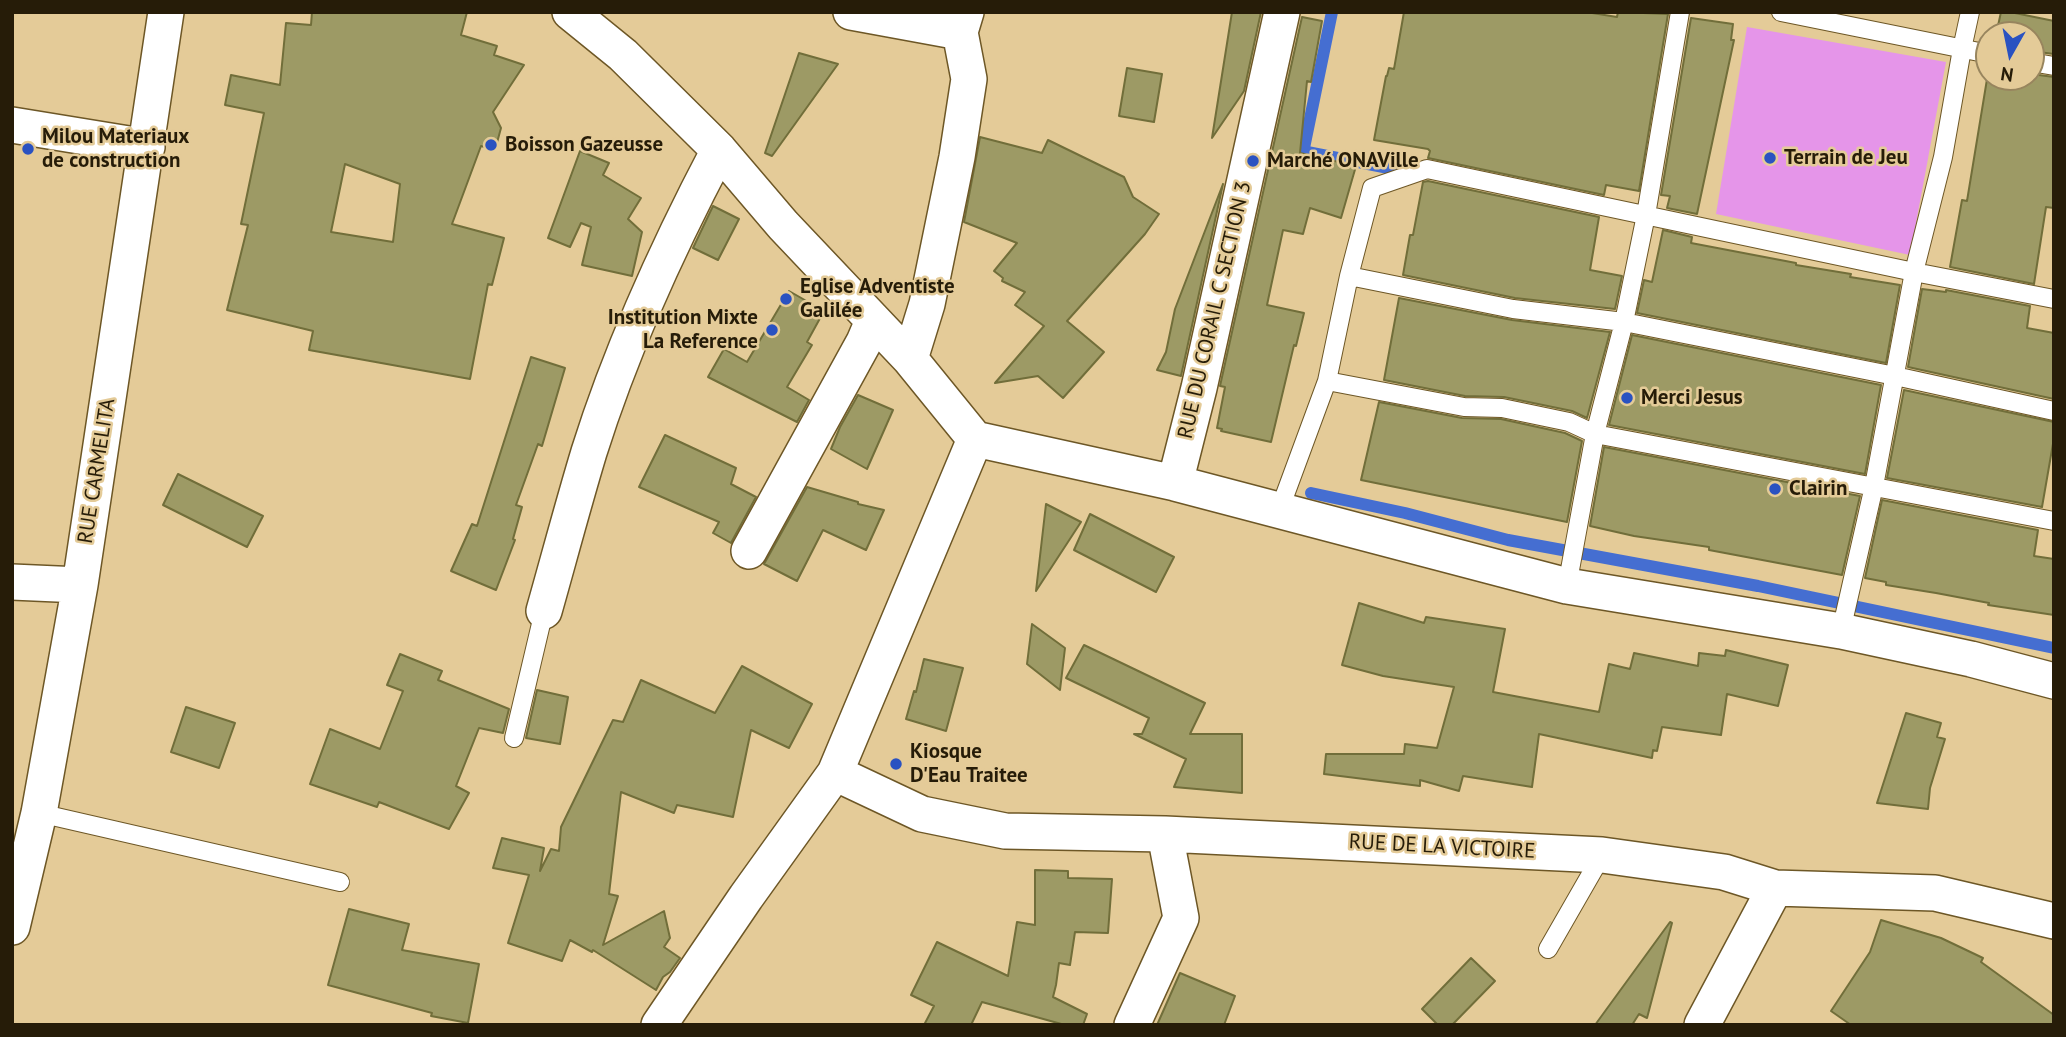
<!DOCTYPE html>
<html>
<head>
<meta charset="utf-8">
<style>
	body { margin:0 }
	#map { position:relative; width:2066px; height:1037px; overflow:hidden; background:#e4cb98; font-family:"PT Sans",sans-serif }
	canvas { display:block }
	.frame { position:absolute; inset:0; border:14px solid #261c08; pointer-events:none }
	.north { position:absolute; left:1975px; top:21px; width:70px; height:70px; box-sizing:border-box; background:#e4cb98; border:2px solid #98855e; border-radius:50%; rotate:189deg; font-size:19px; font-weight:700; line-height:28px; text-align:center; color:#261c08 }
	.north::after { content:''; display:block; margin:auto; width:24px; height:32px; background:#2a52c1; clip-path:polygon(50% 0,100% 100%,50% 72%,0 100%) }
</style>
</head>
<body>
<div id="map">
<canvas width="2066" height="1037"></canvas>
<div class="frame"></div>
<div class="north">N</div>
</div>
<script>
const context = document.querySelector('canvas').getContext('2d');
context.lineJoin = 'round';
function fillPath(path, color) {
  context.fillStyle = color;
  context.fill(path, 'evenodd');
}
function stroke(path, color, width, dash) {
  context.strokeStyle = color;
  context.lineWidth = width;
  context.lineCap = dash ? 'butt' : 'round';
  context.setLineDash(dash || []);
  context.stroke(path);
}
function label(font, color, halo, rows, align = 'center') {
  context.font = font + ' "PT Sans",sans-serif';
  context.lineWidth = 5;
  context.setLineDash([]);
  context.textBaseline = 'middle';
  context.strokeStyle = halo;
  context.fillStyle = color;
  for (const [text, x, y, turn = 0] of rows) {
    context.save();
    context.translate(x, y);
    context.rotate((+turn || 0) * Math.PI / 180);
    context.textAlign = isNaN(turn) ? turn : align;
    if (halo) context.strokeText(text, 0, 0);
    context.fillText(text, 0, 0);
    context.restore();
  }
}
const green = new Path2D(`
	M1747,27L1946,62L1910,255L1716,214Z`);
const stream = new Path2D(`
	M1332,12L1304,148L1307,152L1414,173
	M1311,493L1405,513L1508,540L1758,586L2054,648`);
const building = new Path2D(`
	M312,12H467L461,35L497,46L494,55L524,65L493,112L501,128L495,150L481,146L452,224L504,238L492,285L488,284L470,379L309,350L313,331L227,310L248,225L241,224L264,113L225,105L231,75L280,85L286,23L311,25ZM345,164L400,184L393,242L331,232Z
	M1232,12H1261L1244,91L1212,138Z
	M1404,12H1586L1617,17L1618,12L1668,14L1639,191L1606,185L1604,195L1428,158L1430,151L1428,149L1374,140L1386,76H1387L1389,68L1394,69Z
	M2001,12H2010L2054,21V54L2031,51V35H1996Z
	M1302,17L1322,21L1311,82L1307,81L1300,153L1356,166L1341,218L1310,208L1303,234L1283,230L1267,305L1304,313L1296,346L1294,345L1271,442L1221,431L1222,429L1217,428L1225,387L1220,386Z
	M1691,18L1733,24L1731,40H1734L1697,214L1667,208L1670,196L1661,195Z
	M799,53L838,64L772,156L765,153Z
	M1989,67V77H2031V74L2054,77V208L2046,207L2034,284L1950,267L1962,200L1967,201Z
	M1127,68L1162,74L1154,122L1119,116Z
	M980,137L1042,153L1048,140L1124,177L1133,197L1159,214L1145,234L1067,321L1104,352L1063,398L1038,376L995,383L1044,326L1015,305L1025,292L1002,281L1003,278L994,271L1017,243L964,222Z
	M580,151L609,163L603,175L641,198L628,219L642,232L632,276L582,265L591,227L581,223L570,247L548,238Z
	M1428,181L1599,217L1590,270L1622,276L1615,309L1515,298L1403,275L1410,235H1413L1423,182Z
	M1223,184L1181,376L1157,370L1166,352L1175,309Z
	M713,206L739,219L718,260L693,248Z
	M1663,230L1692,237L1691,243L1796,263V265L1851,274L1850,277L1900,285L1886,363L1637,313L1644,280L1652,282Z
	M1922,289L1946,292V290L2030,306L2027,328L2054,333V399L1908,367Z
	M789,291L824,311L807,342L812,345L787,387L809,400L797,422L708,377L724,349L747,362Z
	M1399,298L1512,320L1610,332L1587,418L1572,411L1504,397L1465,396L1384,380Z
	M1632,335L1881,385L1865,474L1609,425Z
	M531,357L565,368L542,446L538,444L516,505L522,507L513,539L515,540L496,590L451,571L472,524L477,526Z
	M1904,390L2054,422V438L2042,507L1887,478Z
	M858,395L893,410L867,469L831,449L840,427Z
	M1379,402L1462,418L1501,419L1565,433L1582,441L1567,522L1361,480Z
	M665,435L736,468L731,484L756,497L731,543L713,533L719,522L639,487Z
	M1604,447L1860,496L1842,575L1709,550V547L1634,536L1590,526Z
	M178,474L263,516L247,547L163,505Z
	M807,487L858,502V504L884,510L866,550L823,530L797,581L764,564Z
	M1882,500L2038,530L2034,556L2054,559V615L1988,605L1989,603L1936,593L1886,585V582L1865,578Z
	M1046,504L1081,522L1036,591Z
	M1090,514L1174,557L1156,592L1074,550Z
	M1359,603L1424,623L1426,617L1505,629L1493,692L1599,712L1609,664L1630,669L1634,653L1698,666L1699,653L1725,656L1726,650L1788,665L1778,706L1727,694L1721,735L1662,727L1657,751L1653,750L1652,758L1539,734L1532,787L1463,776L1459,791L1420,780V786L1324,774L1326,754H1404L1405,744L1437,748L1454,687L1383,676L1342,665Z
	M1032,624L1065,648L1060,690L1027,664Z
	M1084,645L1205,703L1190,734H1242V793L1174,787L1186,759L1134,734H1142L1149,718L1066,678Z
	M400,654L442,671L438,680L509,709L503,733L479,728L456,786L469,793L449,829L379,802L377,807L310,784L330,729L380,749L403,691L387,685Z
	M924,659L963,668L946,731L906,719L914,691L916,692Z
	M742,666L812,704L789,748L751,730L733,817L677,805L674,813L621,792L609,894L618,896L603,945L664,911L670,938L664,947L680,958L670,972L663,977L656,990L593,950L592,952L570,940L562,961L508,943L529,875L493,868L502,838L544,848L540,871L551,849L559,851L561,827L613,720L623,722L641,680L715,713Z
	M537,690L568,697L560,744L526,738Z
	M186,707L235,723L219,768L171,752Z
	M1906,713L1941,723L1937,737L1945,739L1930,788L1928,809L1877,803Z
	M1035,870L1068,871V878L1112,879L1108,933L1075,932L1070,965L1059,963L1056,985L1053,997L1087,1014L1083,1025H1065L982,1002L971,1025H924L934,1006L911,995L937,942L1008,976L1017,922L1035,925Z
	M349,909L409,924L402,950L479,964L468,1023L431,1016L432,1013L328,985Z
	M1881,920L1941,938L1983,958L1981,962L2054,1015V1025H1851L1831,1011L1870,952Z
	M1670,922L1672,923L1647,1018L1639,1014L1632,1025H1595Z
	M1471,958L1495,981L1452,1025H1438L1422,1009Z
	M1180,973L1235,996L1224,1025H1157Z`);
const lane = new Path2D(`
	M1781,12L1989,54
	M2031,62L2054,66
	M1349,276L1513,309L1624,322L1895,376L2054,411
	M1327,381L1464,407L1502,408L1569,422L1595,434L2054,521
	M1279,511L1327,381L1349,276L1372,188L1427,169L1914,272L2054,299
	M1567,586L1595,434L1624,322L1646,215L1680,12
	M1841,631L1874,486L1914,272L1943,157L1962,49L1970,12
	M514,738L544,611
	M39,813L340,882
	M1548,949L1602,855`);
const street = new Path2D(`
	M570,12L623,55L719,150L783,225L910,359L975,439L1175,483L1567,586L1841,631L1971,659L2054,681
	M851,12L960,32
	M12,125L147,147
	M910,359L927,304L957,157L969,79L960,32L966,12
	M1175,483L1199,388L1282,12
	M749,551L864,342L873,321
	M12,582L80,585
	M544,611C559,558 573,505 589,452C621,350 669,245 719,150
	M835,773L922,814L1005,831L1165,834L1602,855L1724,872L1775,888L1935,893L2054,921
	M12,927L39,813L80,585L166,12
	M659,1025L746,897L835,773L975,439
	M1132,1025L1181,918L1165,834
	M1702,1025L1775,888`);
const markers = [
	[491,145,7,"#2a52c1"],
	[28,149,7,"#2a52c1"],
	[1770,158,7,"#2a52c1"],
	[1253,161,7,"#2a52c1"],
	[786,299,7,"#2a52c1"],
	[772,330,7,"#2a52c1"],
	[1627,398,7,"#2a52c1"],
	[1775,489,7,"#2a52c1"],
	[896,764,7,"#2a52c1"]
];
const poiNames = [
	["Milou Materiaux",42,137],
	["de construction",42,161],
	["Boisson Gazeusse",505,145],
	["Terrain de Jeu",1784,158],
	["Marché ONAVille",1267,161],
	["Eglise Adventiste",800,287],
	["Galilée",800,311],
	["Institution Mixte",758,318,"right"],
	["La Reference",758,342,"right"],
	["Merci Jesus",1641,398],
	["Clairin",1789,489],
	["Kiosque",910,752],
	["D'Eau Traitee",910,776]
];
const streetNames = [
	["RUE DU CORAIL C SECTION 3",1215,310,-77],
	["RUE CARMELITA",97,471,-81],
	["RUE DE LA VICTOIRE",1442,847,3]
];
fillPath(green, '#e595e9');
stroke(stream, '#456ed1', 12);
fillPath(building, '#9d9a65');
stroke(building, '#716e3a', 2);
stroke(lane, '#6d5726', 20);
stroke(street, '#6d5726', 38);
stroke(lane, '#fff', 18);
stroke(street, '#fff', 35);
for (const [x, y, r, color] of markers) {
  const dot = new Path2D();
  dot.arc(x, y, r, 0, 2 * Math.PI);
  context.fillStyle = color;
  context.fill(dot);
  stroke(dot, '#e4cb98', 2.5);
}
label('bold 21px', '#261c08', '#e4cb98', poiNames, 'left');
label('21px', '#261c08', '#e4cb98', streetNames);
</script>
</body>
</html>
